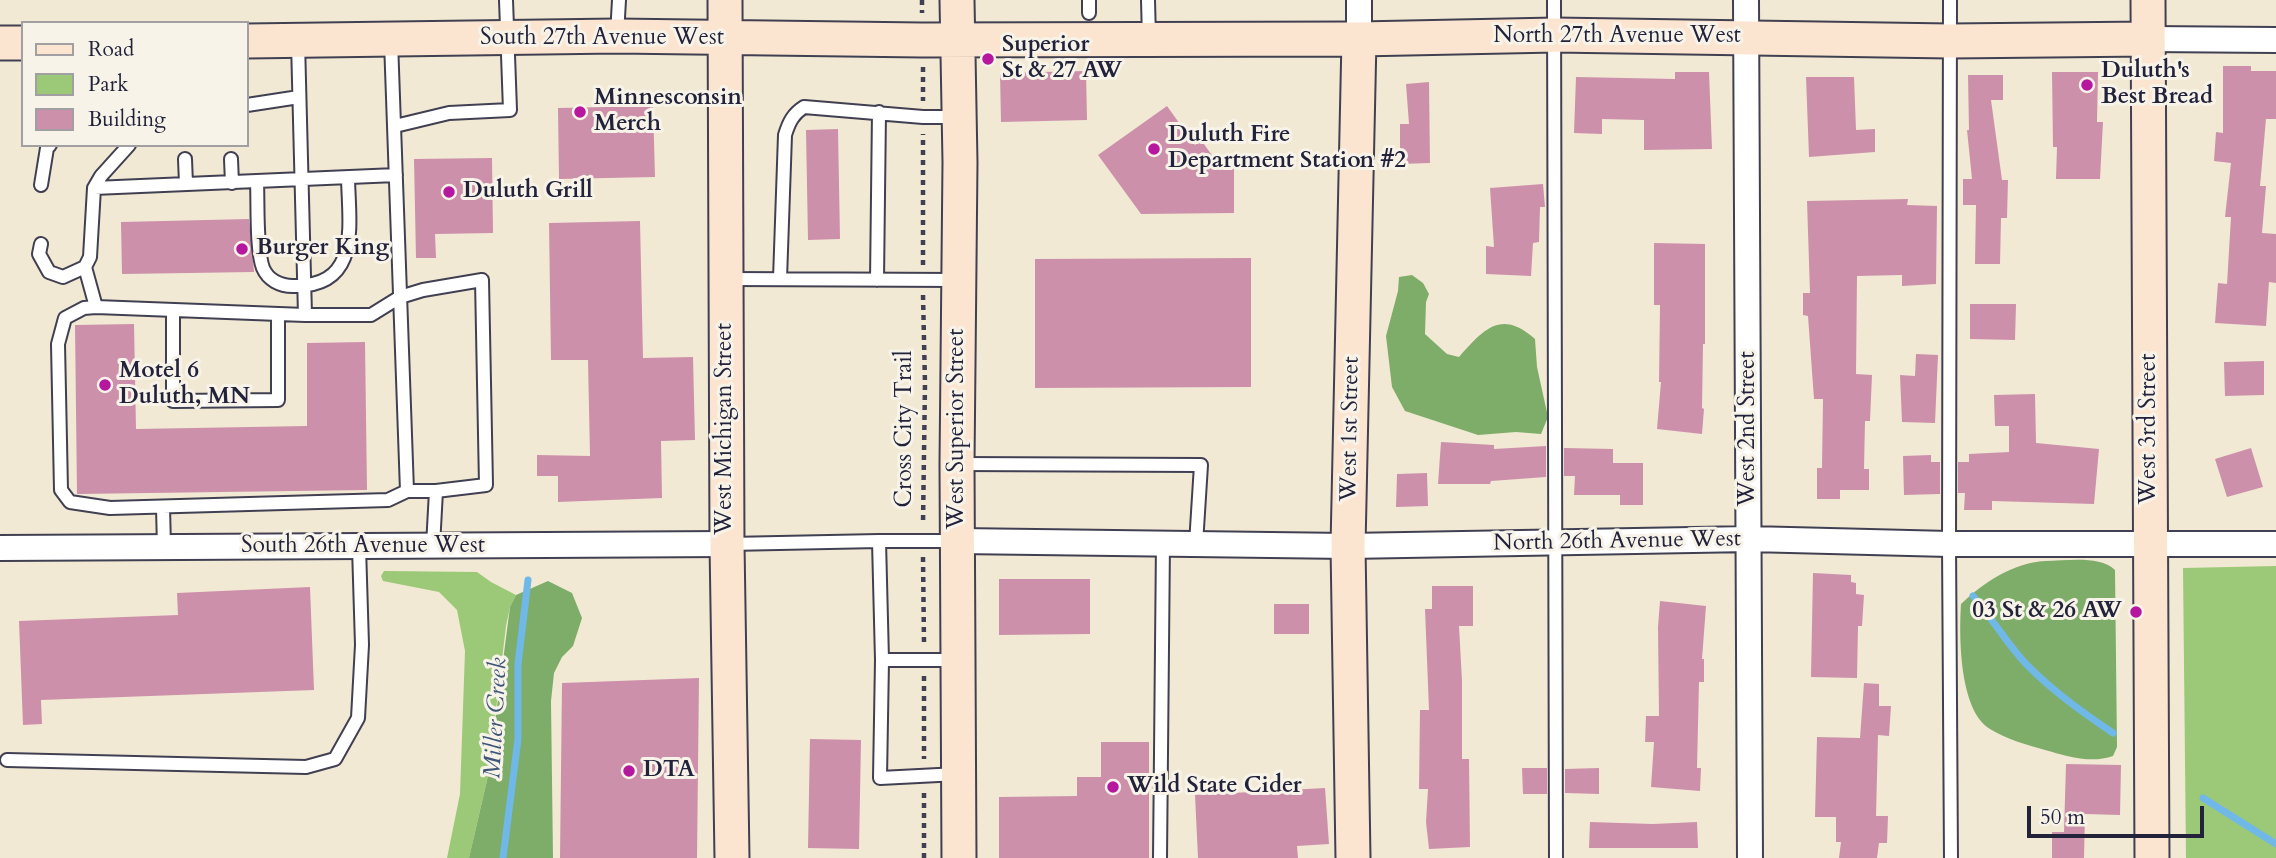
<!DOCTYPE html>
<html>
<head>
<meta charset="utf-8">
<style>
	body { margin:0 }
	#map { position:relative; width:2276px; height:858px; overflow:hidden; background:#f2e9d4; font-family:Cardo,serif }
	canvas { display:block }
	.legend { position:absolute; left:21px; top:21px; width:228px; height:126px; box-sizing:border-box; background:#f7f3e8; border:2px solid #a29fa3; margin:0; padding:9px 12px; list-style:none; font-size:21px; color:#22223b }
	.legend li { display:flex; align-items:center; gap:14px; height:35px }
	.legend b { width:35px; border:2px solid #a29fa3 }
	.scale { position:absolute; left:2027px; top:806px; width:177px; height:32px; box-sizing:border-box; border:4px solid #22223b; border-top:0; padding-left:9px; font-size:21px; line-height:24px; white-space:nowrap; color:#22223b; -webkit-text-stroke:5px #f7f3e8; paint-order:stroke }
</style>
</head>
<body>
<div id="map">
<canvas width="2276" height="858"></canvas>
<ul class="legend">
<li><b style="height:9px;background:#fce5d0"></b>Road</li>
<li><b style="height:19px;background:#9cc977"></b>Park</li>
<li><b style="height:19px;background:#cc90ab"></b>Building</li>
</ul>
<div class="scale">50 m</div>
</div>
<script>
const context = document.querySelector('canvas').getContext('2d');
context.lineJoin = 'round';
function fillPath(path, color) {
  context.fillStyle = color;
  context.fill(path, 'evenodd');
}
function stroke(path, color, width, dash) {
  context.strokeStyle = color;
  context.lineWidth = width;
  context.lineCap = dash ? 'butt' : 'round';
  context.setLineDash(dash || []);
  context.stroke(path);
}
function label(font, color, halo, rows, align = 'center') {
  context.font = font + ' Cardo,serif';
  context.lineWidth = 6;
  context.setLineDash([]);
  context.textBaseline = 'middle';
  context.strokeStyle = halo;
  context.fillStyle = color;
  for (const [text, x, y, turn = 0] of rows) {
    context.save();
    context.translate(x, y);
    context.rotate((+turn || 0) * Math.PI / 180);
    context.textAlign = isNaN(turn) ? turn : align;
    if (halo) context.strokeText(text, 0, 0);
    context.fillText(text, 0, 0);
    context.restore();
  }
}
const green = new Path2D(`
	M2276,566V858H2186L2183,568Z
	M384,571L477,572L491,582L516,595L510,607L506,626L488,776L469,858H447L460,794L465,651L457,610L439,592L383,581L381,576Z`);
const forest = new Path2D(`
	M1412,275L1423,283L1429,294L1426,302L1425,334L1447,354L1459,357C1484,329 1501,309 1535,339L1537,367L1548,417L1541,434L1516,432L1478,435L1405,411L1392,387L1386,336L1398,291L1399,277Z
	M2045,561C2067,561 2099,555 2115,570L2117,747L2113,756C2091,764 2066,756 2045,750C2027,745 2006,739 1990,729C1959,710 1959,636 1961,604C1984,582 2013,563 2045,561Z
	M548,581L572,593L582,618L573,646L562,657L554,673L551,701L553,858H469L488,776L510,607L516,595Z`);
const stream = new Path2D(`
	M1973,596C1992,618 2007,644 2027,665C2054,692 2082,712 2113,733
	M2203,798L2276,844
	M503,858L518,739V664L528,580`);
const building = new Path2D(`
	M2223,66H2251V71H2276V119H2266L2260,186H2266L2262,233L2276,234V283L2269,282L2266,326L2215,323L2218,283L2227,284L2231,217H2225L2231,163L2214,161L2216,132L2223,133Z
	M1086,71L1087,120L1001,122L1000,73Z
	M1675,72H1709L1712,149L1644,150V120L1602,119V134L1574,133L1576,77L1675,79Z
	M2052,72H2098L2097,122H2103L2100,179H2056L2057,147H2053Z
	M1968,75H2003V100H1991L2002,180H2008L2007,218H2001L2000,264H1975L1976,205H1963V179H1972L1967,130H1969Z
	M1806,77H1854L1856,130L1875,129V152L1809,157Z
	M1429,82L1430,163L1400,164V124H1409L1406,84Z
	M653,106L655,177L559,179L558,108Z
	M1167,106L1195,145L1201,140L1219,165L1234,166V213L1141,214L1098,155Z
	M838,129L840,239L808,240L806,130Z
	M492,158L493,233L435,234L436,258H416L414,159Z
	M1543,184L1545,207H1540L1539,242L1533,243L1531,276L1486,274V246L1494,247L1490,188Z
	M1908,199L1907,205L1937,206L1936,284L1902,286V275L1857,276L1856,374L1872,375L1870,421H1865L1864,469H1869V490H1840V499H1817V468H1822L1823,399H1814L1808,316L1803,315V293H1810L1807,201Z
	M249,219L254,272L122,274L121,222Z
	M640,221L643,358L693,357L695,440L661,441L662,498L558,502V476H537V455L590,456L588,360H551L549,223Z
	M1654,243L1705,244V344H1703L1702,408L1704,409L1702,434L1657,429L1661,382H1659L1660,305H1654Z
	M1251,258V387L1035,388V259Z
	M1970,304H2016L2015,340L1970,339Z
	M134,324L136,429L307,426V343L365,342L367,490L77,494L75,325Z
	M1916,354L1938,355L1935,423L1902,422L1900,375L1915,376Z
	M2264,361V395L2225,396L2224,362Z
	M2035,394L2036,443L2099,449L2094,504L1992,501V510H1964L1965,493H1958V462H1969V454L2009,452V426H1995L1994,395Z
	M1441,442L1494,445V449L1546,446V477L1491,481L1490,484H1438Z
	M1564,448L1613,449V463H1643V505H1620V495H1574L1575,476H1564Z
	M2251,448L2263,487L2227,497L2215,459Z
	M1931,455V462H1940V494L1904,495L1903,456Z
	M1427,473L1428,506L1396,507L1397,474Z
	M1813,573L1851,575V582L1856,583V594L1864,595L1862,626H1858L1857,678L1811,677Z
	M999,579H1090V634L999,635Z
	M1432,586H1473V626H1459L1462,681V759H1469L1470,847L1429,849L1426,822L1428,789H1419L1420,710H1429L1425,609H1432Z
	M310,587L314,690L41,700L42,724L23,725L19,621L178,615L177,593Z
	M1660,601L1706,606L1702,659H1704V682H1699L1697,768H1701L1700,791L1651,787L1654,742H1645L1646,716H1659L1658,627Z
	M1274,604H1309V634H1274Z
	M699,678L697,858H560L562,683Z
	M1864,683L1879,684V706H1891L1889,736L1878,735L1876,816H1888L1887,843H1879L1877,858H1839L1841,842H1836V817H1815L1817,737L1860,738Z
	M810,739L861,740L859,849L808,848Z
	M1101,742H1149V858H999V797L1077,796V777H1101Z
	M2066,764L2121,765L2120,815L2085,814L2084,858H2052V832H2064Z
	M1522,768H1547V794H1523Z
	M1599,768V794L1565,793V769Z
	M1325,788L1329,844L1297,846L1298,858H1198L1195,795Z
	M1590,822L1653,824L1697,822L1698,848H1589Z`);
const path = new Path2D(`
	M922,0V13
	M923,67V101
	M923,265V134
	M923,295L925,384L923,524
	M923,557L924,643
	M924,676V759
	M924,858V792`);
const lane = new Path2D(`
	M1148,0L1149,38
	M1554,0L1556,858
	M1950,0L1949,544L1951,858
	M1089,13V0
	M617,35L619,0
	M391,41L407,491H436L433,546
	M298,42L305,315H371L400,297L423,290L482,280L486,485L436,491
	M247,105L299,97
	M395,126L449,113L510,110L506,0
	M185,159L186,184
	M231,159L232,183
	M257,182C258,203 256,250 263,268C268,280 280,286 293,286C361,287 349,226 348,178
	M41,185L47,148L50,145
	M94,188L101,176L129,145
	M41,244L39,254L49,272L63,277L85,267L90,257L94,188L396,175
	M85,267L96,307
	M728,279L959,280
	M780,279L785,135C789,122 793,114 804,107L923,117H959
	M877,280L879,112
	M173,310V401L278,400V314
	M305,315L96,307L84,308L65,318L58,344L61,490L70,502L110,508L388,500L407,491
	M957,464L1201,465L1196,544
	M163,507L164,547
	M955,541H879L882,660L880,778L958,774
	M729,544L879,541
	M882,660H958
	M7,760L306,767L335,759L358,718L362,645L359,547
	M1160,858L1163,542`);
const street = new Path2D(`
	M1746,0L1750,858
	M1359,39V0
	M2148,39L2276,40
	M958,541L1348,546L1750,539L1949,544H2276
	M0,548L727,544`);
const secondary = new Path2D(`
	M725,0L727,544L732,858
	M957,0L960,162L957,464L959,858
	M2148,0L2152,858
	M247,41L617,36L922,40L1359,39L1555,35L1950,41L2148,39
	M0,43H23
	M1353,858L1348,546L1359,39`);
const markers = [
	[988,59,7,"#b5179e"],
	[2087,85,7,"#b5179e"],
	[580,112,7,"#b5179e"],
	[1154,149,7,"#b5179e"],
	[449,192,7,"#b5179e"],
	[242,249,7,"#b5179e"],
	[105,385,7,"#b5179e"],
	[2136,612,7,"#b5179e"],
	[629,771,7,"#b5179e"],
	[1113,787,7,"#b5179e"]
];
const streetNames = [
	["North 27th Avenue West",1617,37],
	["South 27th Avenue West",602,39],
	["West Michigan Street",726,429,-90],
	["Cross City Trail",906,429,-90],
	["West Superior Street",958,429,-90],
	["West 1st Street",1351,429,-89],
	["West 2nd Street",1749,429,-90],
	["West 3rd Street",2150,429,-90],
	["North 26th Avenue West",1617,542,-1],
	["South 26th Avenue West",363,547]
];
const poiNames = [
	["Superior",1002,46],
	["St & 27 AW",1002,72],
	["Duluth's",2101,72],
	["Best Bread",2101,98],
	["Minnesconsin",594,99],
	["Merch",594,125],
	["Duluth Fire",1168,136],
	["Department Station #2",1168,162],
	["Duluth Grill",463,192],
	["Burger King",256,249],
	["Motel 6",119,372],
	["Duluth, MN",119,398],
	["03 St & 26 AW",2122,612,"right"],
	["DTA",643,771],
	["Wild State Cider",1127,787]
];
const waterNames = [
	["Miller Creek",497,718,-87]
];
fillPath(green, '#9cc977');
fillPath(forest, '#7dad68');
stroke(stream, '#70b8e8', 7);
fillPath(building, '#cc90ab');
stroke(lane, '#414052', 16);
stroke(street, '#414052', 28);
stroke(secondary, '#414052', 37);
stroke(path, '#414052', 4.5, [5, 5]);
stroke(lane, '#fff', 12);
stroke(street, '#fff', 24);
stroke(secondary, '#fce5d0', 33);
for (const [x, y, r, color] of markers) {
  const dot = new Path2D();
  dot.arc(x, y, r, 0, 2 * Math.PI);
  context.fillStyle = color;
  context.fill(dot);
  stroke(dot, '#f7f3e8', 2.5);
}
label('23px', '#22223b', '#f7f3e8', streetNames);
label('bold 23px', '#22223b', '#f7f3e8', poiNames, 'left');
label('italic 24px', '#3d5678', '#f7f3e8', waterNames);
</script>
</body>
</html>
